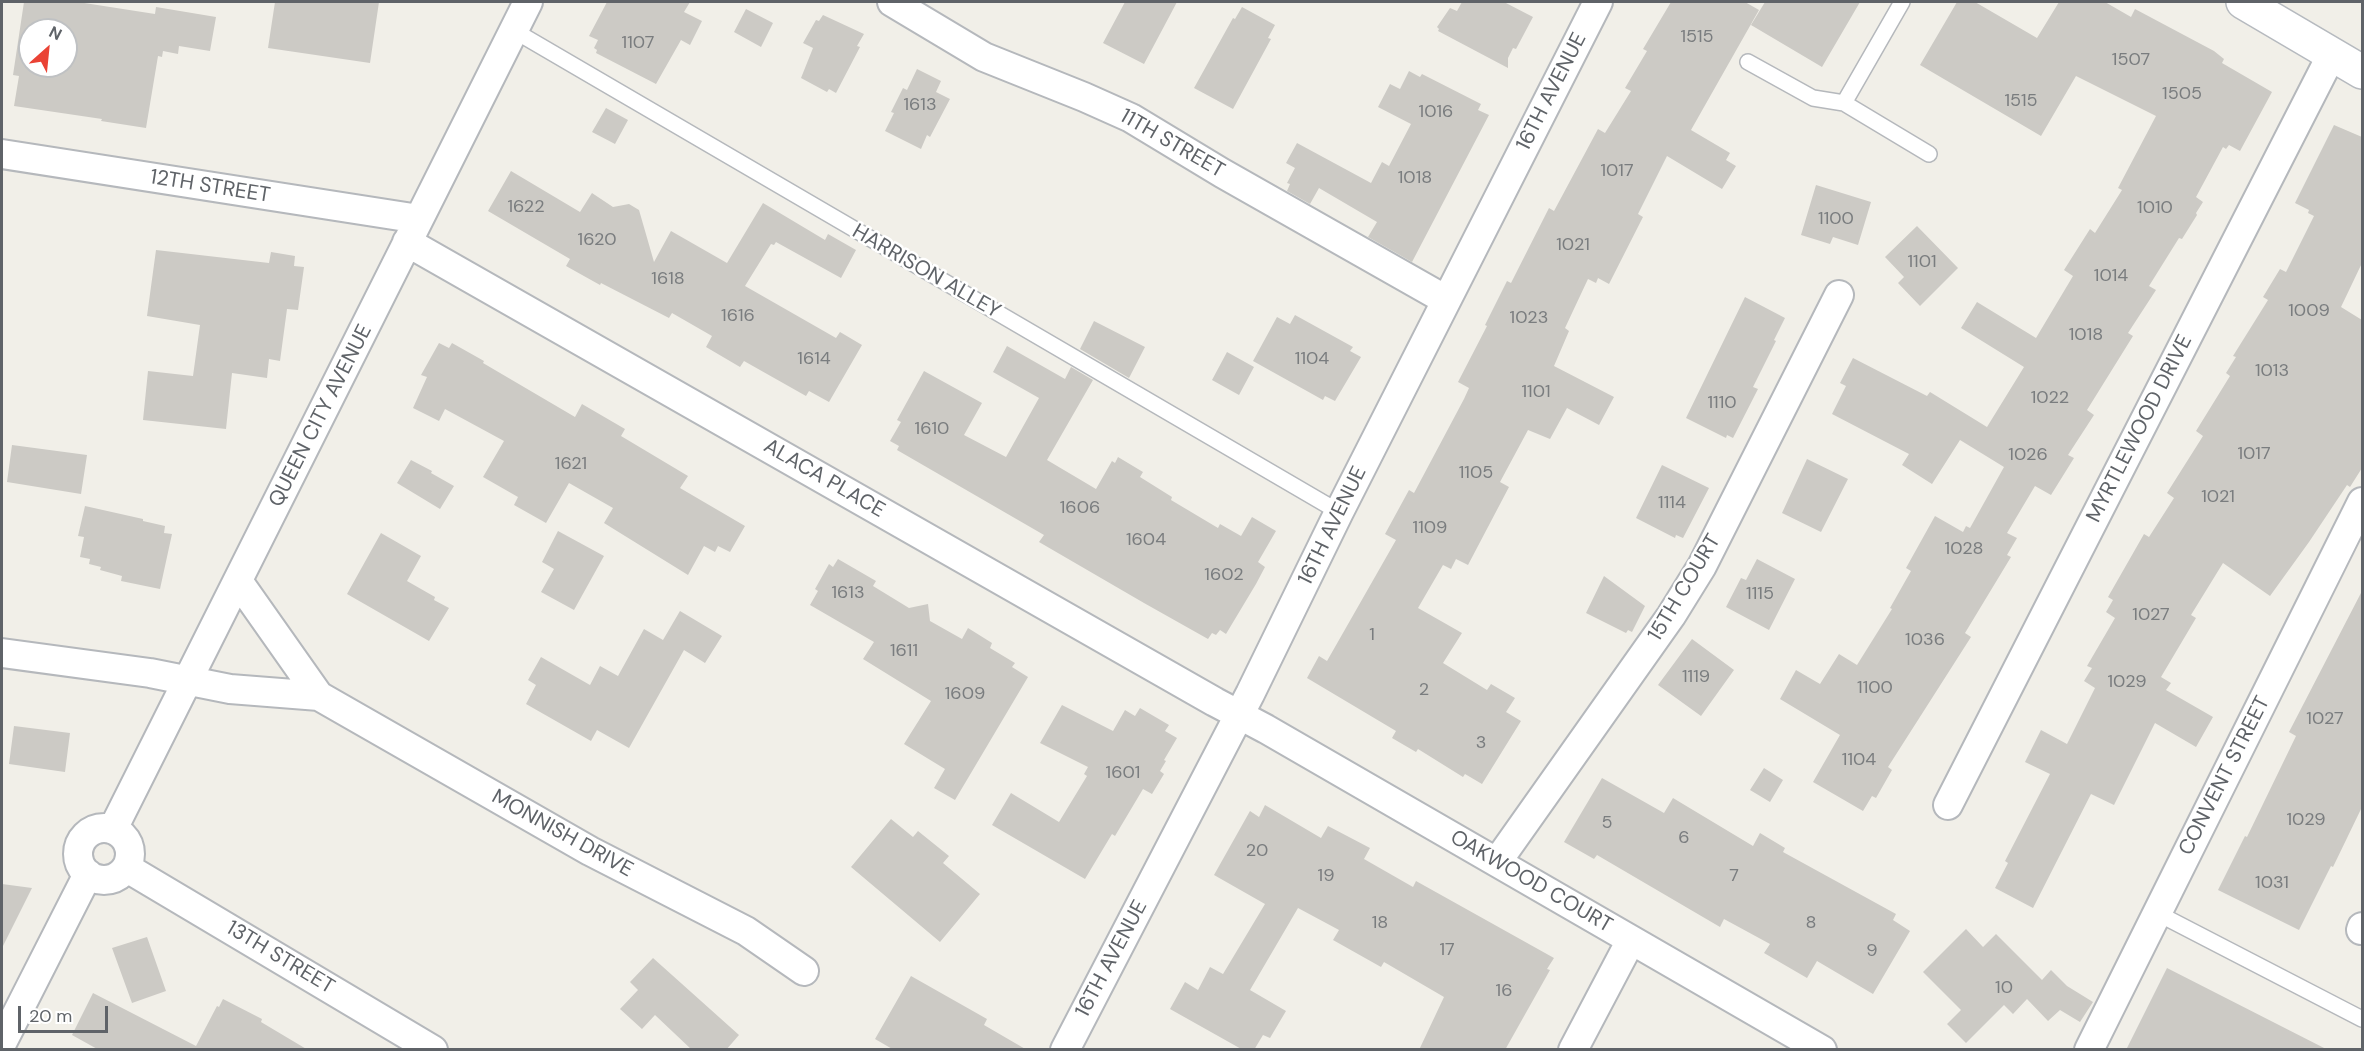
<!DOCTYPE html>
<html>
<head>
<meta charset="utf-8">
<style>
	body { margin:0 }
	#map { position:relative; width:2364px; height:1051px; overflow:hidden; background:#f1efe8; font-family:"DM Sans",sans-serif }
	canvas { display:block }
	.frame { position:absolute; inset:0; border:3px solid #5f6368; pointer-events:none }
	.north { position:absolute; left:18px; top:18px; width:60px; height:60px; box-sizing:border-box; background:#fff; border:2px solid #bfc1c3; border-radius:50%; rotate:27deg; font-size:16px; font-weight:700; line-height:24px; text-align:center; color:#5f6368 }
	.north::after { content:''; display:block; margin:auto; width:21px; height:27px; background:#ea4335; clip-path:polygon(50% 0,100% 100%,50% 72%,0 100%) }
	.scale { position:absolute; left:18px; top:1006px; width:90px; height:27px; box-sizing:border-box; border:3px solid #5f6368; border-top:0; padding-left:8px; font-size:18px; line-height:21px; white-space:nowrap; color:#5f6368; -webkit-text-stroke:4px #fff; paint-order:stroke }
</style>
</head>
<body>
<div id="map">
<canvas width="2364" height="1051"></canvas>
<div class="frame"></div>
<div class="north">N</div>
<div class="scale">20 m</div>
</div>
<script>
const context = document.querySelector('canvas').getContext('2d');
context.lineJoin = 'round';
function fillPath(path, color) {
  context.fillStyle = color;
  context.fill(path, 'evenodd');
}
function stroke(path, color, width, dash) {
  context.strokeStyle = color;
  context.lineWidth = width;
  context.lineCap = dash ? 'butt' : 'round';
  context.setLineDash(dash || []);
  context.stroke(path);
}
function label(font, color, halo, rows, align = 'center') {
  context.font = font + ' "DM Sans",sans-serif';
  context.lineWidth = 5;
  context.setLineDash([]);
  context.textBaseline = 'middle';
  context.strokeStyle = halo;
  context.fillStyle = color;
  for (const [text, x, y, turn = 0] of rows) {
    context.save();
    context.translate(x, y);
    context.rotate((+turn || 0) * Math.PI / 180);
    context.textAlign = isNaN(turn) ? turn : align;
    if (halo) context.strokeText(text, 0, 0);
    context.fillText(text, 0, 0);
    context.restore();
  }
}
const building = new Path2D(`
	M24,2H78L155,14L156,7L216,17L210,51L179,46L178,54L163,51L162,57L158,56L146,128L101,121L102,119L14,106L19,76L13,75ZM30,30H66V66H30Z
	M275,2H379L370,63L268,48Z
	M607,2H690L684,12L702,21L690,45L681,40L656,84L596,53L597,50L594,48L598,40L589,36Z
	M1125,2H1177L1144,64L1103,43Z
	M1462,2H1504L1533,17L1516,49L1513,48L1508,58V68L1438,31L1439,29L1437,27L1450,8L1457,11Z
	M1671,2H1745L1759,10L1691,130L1730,153L1726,160L1736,166L1722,189L1667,156L1638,214L1643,217L1609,284L1598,278L1596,283L1588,279L1565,328L1569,331L1554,366L1614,397L1599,425L1567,408L1550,439L1528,430L1500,482L1509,487L1468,565L1456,559L1451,569L1443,565L1418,608L1462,633L1443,663L1487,690L1491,684L1515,698L1506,712L1521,721L1482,784L1465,774L1463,777L1418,749L1416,752L1392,738L1396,731L1307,678L1319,656L1327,661L1396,540L1385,534L1409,490L1414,493L1464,399L1469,388L1458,382L1487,326L1485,325L1507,281L1511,283L1549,208L1554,211L1598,129L1605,133L1631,91L1625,88L1647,51L1643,49Z
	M1765,2H1860L1822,67L1751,25Z
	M1957,2H1975L2037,38L2059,2H2105L2131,17L2135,9L2214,51L2224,59L2222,63L2272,92L2240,151L2229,145L2226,149L2223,147L2196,197L2203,202L2196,213L2197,215L2182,239L2179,238L2149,286L2156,290L2128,333L2133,336L2087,410L2094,415L2068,455L2074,458L2051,495L2035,486L2007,533L2017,538L2007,555L2011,557L1965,633L1971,637L1888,767L1892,770L1876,798L1872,796L1863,811L1813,782L1840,735L1780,699L1796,670L1820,684L1839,654L1857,665L1892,609L1890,608L1911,571L1906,568L1935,516L1963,532L1966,526L1970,528L2004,467L1960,440L1932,484L1902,465L1909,454L1832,414L1846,386L1840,383L1853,358L1927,396L1930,392L1987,427L2024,367L1961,328L1977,302L2036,338L2073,276L2064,270L2090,229L2095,233L2122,190L2118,188L2156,116L2076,76L2041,136L1920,65Z
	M1242,7L1275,25L1268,38L1271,39L1233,109L1194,88L1233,18L1235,19Z
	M746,9L773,23L761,47L734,32Z
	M823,15L864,34L857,46L860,47L836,93L829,89L827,92L801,78L813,48L803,43L816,20L819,21Z
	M917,69L941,81L936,92L950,99L930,137L927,135L921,149L885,131L894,113L891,112L903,88L907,90Z
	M1409,71L1420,77L1422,74L1481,104L1478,110L1489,115L1412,262L1368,237L1377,222L1319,188L1310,204L1287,191L1290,184L1287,183L1295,168L1286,163L1297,143L1371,183L1382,162L1389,166L1411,124L1378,107L1390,84L1400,89Z
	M606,108L628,120L615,144L592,132Z
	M2334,125L2362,137V263L2341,307L2362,320V468L2350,487L2347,485L2309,542L2270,596L2223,563L2191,615L2196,618L2161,677L2171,683L2166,690L2213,717L2196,747L2155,723L2114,805L2091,794L2033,908L1995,888L2008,863L2005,861L2050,774L2025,762L2041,730L2067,744L2095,688L2084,681L2092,668L2087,666L2115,618L2106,612L2113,600L2108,597L2144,534L2149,537L2174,498L2167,493L2203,436L2196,431L2230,376L2226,373L2236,357L2233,356L2268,300L2263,297L2280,269L2286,272L2314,216L2308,213L2309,210L2295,203Z
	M511,171L580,212L592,193L613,207L629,204L639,210L654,262L671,231L727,263L763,203L825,240L828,234L856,250L841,278L776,242L774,245L771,244L745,286L836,338L840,332L862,345L829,402L809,391L806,396L744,361L740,367L706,347L712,336L672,313L669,318L601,283L600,285L566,266L570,259L488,211Z
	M1816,185L1871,202L1858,245L1833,237L1830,244L1801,235Z
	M1917,226L1958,268L1920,306L1898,283L1904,277L1885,257Z
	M156,250L269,263L271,252L295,256L294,266L304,267L298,310L287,309L280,361L269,359L267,378L232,373L226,429L143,420L148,371L193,376L200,325L147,316Z
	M1745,297L1785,318L1774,340L1776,341L1753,387L1758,389L1733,438L1727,435L1726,438L1686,418Z
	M1295,315L1353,347L1350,351L1361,357L1335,401L1325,396L1323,400L1253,361L1277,317L1290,324Z
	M1094,321L1145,347L1129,378L1080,349Z
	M439,343L449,348L452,343L484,361L483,363L575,417L582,404L625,429L621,436L688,476L680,488L745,526L730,552L718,546L715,552L704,546L688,575L604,523L613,508L569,483L546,523L514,505L518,497L483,477L504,441L445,409L439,421L413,408L427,377L421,375Z
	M1007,346L1065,379L1071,367L1093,380L1047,460L1096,489L1112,461L1115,463L1118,457L1143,472L1140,477L1172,497L1171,500L1218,528L1220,524L1241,536L1252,517L1276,531L1258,562L1265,567L1256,584L1226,634L1220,630L1216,635L1212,633L1208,639L1144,603L1039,542L1044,535L897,450L899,446L890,441L901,422L897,420L924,371L982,403L964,435L1006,457L1039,398L993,372Z
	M1227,352L1254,367L1239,395L1212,380Z
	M12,445L87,455L81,494L7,482Z
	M1807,459L1848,479L1821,532L1782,513Z
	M411,460L432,471L431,473L454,486L440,509L397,483Z
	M1662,465L1709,488L1683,538L1676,535L1675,538L1636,518Z
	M85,506L143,519V521L165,526L164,533L172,534L160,589L121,581L122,576L100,570L101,567L89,564L90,559L80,557L84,537L78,536Z
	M558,531L604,556L574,610L541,592L554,569L542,562Z
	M381,533L421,556L407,581L435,597L434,600L449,608L429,641L347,594Z
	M838,559L876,581L873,586L909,608L928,604L930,621L962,639L968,628L992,643L990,648L1015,663L1012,667L1028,677L955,800L934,788L945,769L904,744L931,701L863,659L874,642L810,605L818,591L815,589L829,564L833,567Z
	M1757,559L1795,579L1769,630L1726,607L1741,578L1746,580Z
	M1604,576L1645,606L1632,632L1628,630L1626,633L1586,613Z
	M2362,591V807L2333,867L2331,866L2299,930L2218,890L2245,836L2247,837L2296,736L2289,732Z
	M680,611L722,636L705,663L684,650L629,748L597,730L591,741L526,704L536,685L528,680L541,657L590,685L600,666L618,676L644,629L663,640Z
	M1692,639L1734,670L1701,716L1658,685Z
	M1062,705L1113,731L1125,710L1135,716L1140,708L1169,725L1165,731L1177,738L1164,760L1166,761L1160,771L1164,774L1152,794L1143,789L1115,836L1112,834L1085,879L992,825L1011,793L1059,822L1087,776L1084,774L1088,767L1040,743Z
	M14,726L70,733L65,772L9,764Z
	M1764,768L1783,780L1770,802L1750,790Z
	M1602,778L1664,813L1673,798L1753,846L1760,833L1785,848L1783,852L1896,914L1893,920L1910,931L1873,994L1817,961L1807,978L1764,953L1770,944L1724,919L1720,927L1597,855L1594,859L1564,842Z
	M1265,805L1321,838L1328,826L1370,848L1364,859L1413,887L1416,881L1554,958L1547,969L1550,970L1505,1050H1419L1444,997L1384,962L1381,967L1333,940L1339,930L1298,908L1250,990L1286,1011L1270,1038L1263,1035L1254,1050H1243L1170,1009L1185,982L1198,990L1210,967L1223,974L1265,904L1214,875L1250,811L1259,817Z
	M891,819L913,837L918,831L949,856L943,863L980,894L940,942L851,867Z
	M2,884L32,888L2,948Z
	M1966,929L1983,947L1996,934L2042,980L2051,970L2067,986L2093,1002L2080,1022L2060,1010L2048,1021L2027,999L2013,1014L2004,1005L1966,1043L1947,1024L1961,1010L1923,972Z
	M147,937L166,991L132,1003L112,948Z
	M653,958L739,1035L726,1050H692L655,1015L642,1029L620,1009L638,990L630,982Z
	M2167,968L2328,1050H2126Z
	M911,976L987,1019L984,1025L1027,1050H894L875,1039Z
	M93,993L196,1046L217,1006L219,1007L223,999L262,1019L261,1022L308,1050H99L72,1035Z`);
const lane = new Path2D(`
	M513,30L1339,512
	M1748,62L1813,98L1844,103L1929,154
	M1844,103L1902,2
	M2157,913L2362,1019`);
const street = new Path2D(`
	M892,2L984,57L1084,97L1131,118L1222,173L1446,300
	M2,154L419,219
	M407,242L1215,702L1266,729L1822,1050
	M238,581L319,696L590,851L746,931L804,971
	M2,653L150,673L230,689L319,696
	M1948,805L2332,54
	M78 854a26 26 0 1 1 52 0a26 26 0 1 1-52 0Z
	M113,829L528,2
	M1497,862L1671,616L1702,566L1839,295
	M127,868L433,1050
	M2361,930L2362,927
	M2,1043L88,874
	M1065,1050L1250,694L1339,512L1598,2
	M1573,1050L1631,940
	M2089,1050L2362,502`);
const secondary = new Path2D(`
	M2243,2L2362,72`);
const numberNames = [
	["1515",1697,37],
	["1107",638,43],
	["1507",2131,60],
	["1505",2182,94],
	["1515",2021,101],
	["1613",920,105],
	["1016",1436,112],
	["1017",1617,171],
	["1018",1415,178],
	["1622",526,207],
	["1010",2155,208],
	["1100",1836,219],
	["1620",597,240],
	["1021",1573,245],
	["1101",1922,262],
	["1014",2111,276],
	["1618",668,279],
	["1009",2309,311],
	["1616",738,316],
	["1023",1529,318],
	["1018",2086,335],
	["1614",814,359],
	["1104",1312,359],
	["1013",2272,371],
	["1101",1536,392],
	["1022",2050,398],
	["1110",1722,403],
	["1610",932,429],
	["1017",2254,454],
	["1026",2028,455],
	["1621",571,464],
	["1105",1476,473],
	["1021",2218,497],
	["1114",1672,503],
	["1606",1080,508],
	["1109",1430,528],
	["1604",1146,540],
	["1028",1964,549],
	["1602",1224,575],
	["1613",848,593],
	["1115",1760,594],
	["1027",2151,615],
	["1",1372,635],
	["1036",1925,640],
	["1611",904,651],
	["1119",1696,677],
	["1029",2127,682],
	["1100",1875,688],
	["2",1424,690],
	["1609",965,694],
	["1027",2325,719],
	["3",1481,743],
	["1104",1859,760],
	["1601",1123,773],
	["1029",2306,820],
	["5",1607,823],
	["6",1684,838],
	["20",1257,851],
	["19",1326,876],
	["7",1734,876],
	["1031",2272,883],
	["18",1380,923],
	["8",1811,923],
	["17",1447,950],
	["9",1872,951],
	["10",2004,988],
	["16",1504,991]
];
const streetNames = [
	["16TH AVENUE",1552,92,-63],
	["11TH STREET",1172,144,30],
	["12TH STREET",210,187,9],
	["HARRISON ALLEY",926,272,30],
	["QUEEN CITY AVENUE",321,416,-63],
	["MYRTLEWOOD DRIVE",2140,429,-63],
	["ALACA PLACE",824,479,30],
	["16TH AVENUE",1333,526,-64],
	["15TH COURT",1685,588,-59],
	["CONVENT STREET",2225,776,-63],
	["MONNISH DRIVE",562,834,29],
	["OAKWOOD COURT",1531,882,30],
	["13TH STREET",280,958,31],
	["16TH AVENUE",1112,959,-62]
];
fillPath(building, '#cccac5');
stroke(lane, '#b5b8bc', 18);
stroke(street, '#b5b8bc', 32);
stroke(secondary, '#b6babf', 36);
stroke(lane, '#fff', 15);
stroke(street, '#fff', 28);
stroke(secondary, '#fff', 33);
label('18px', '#7a7d7f', null, numberNames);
label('21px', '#5f6368', '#fff', streetNames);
</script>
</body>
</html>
